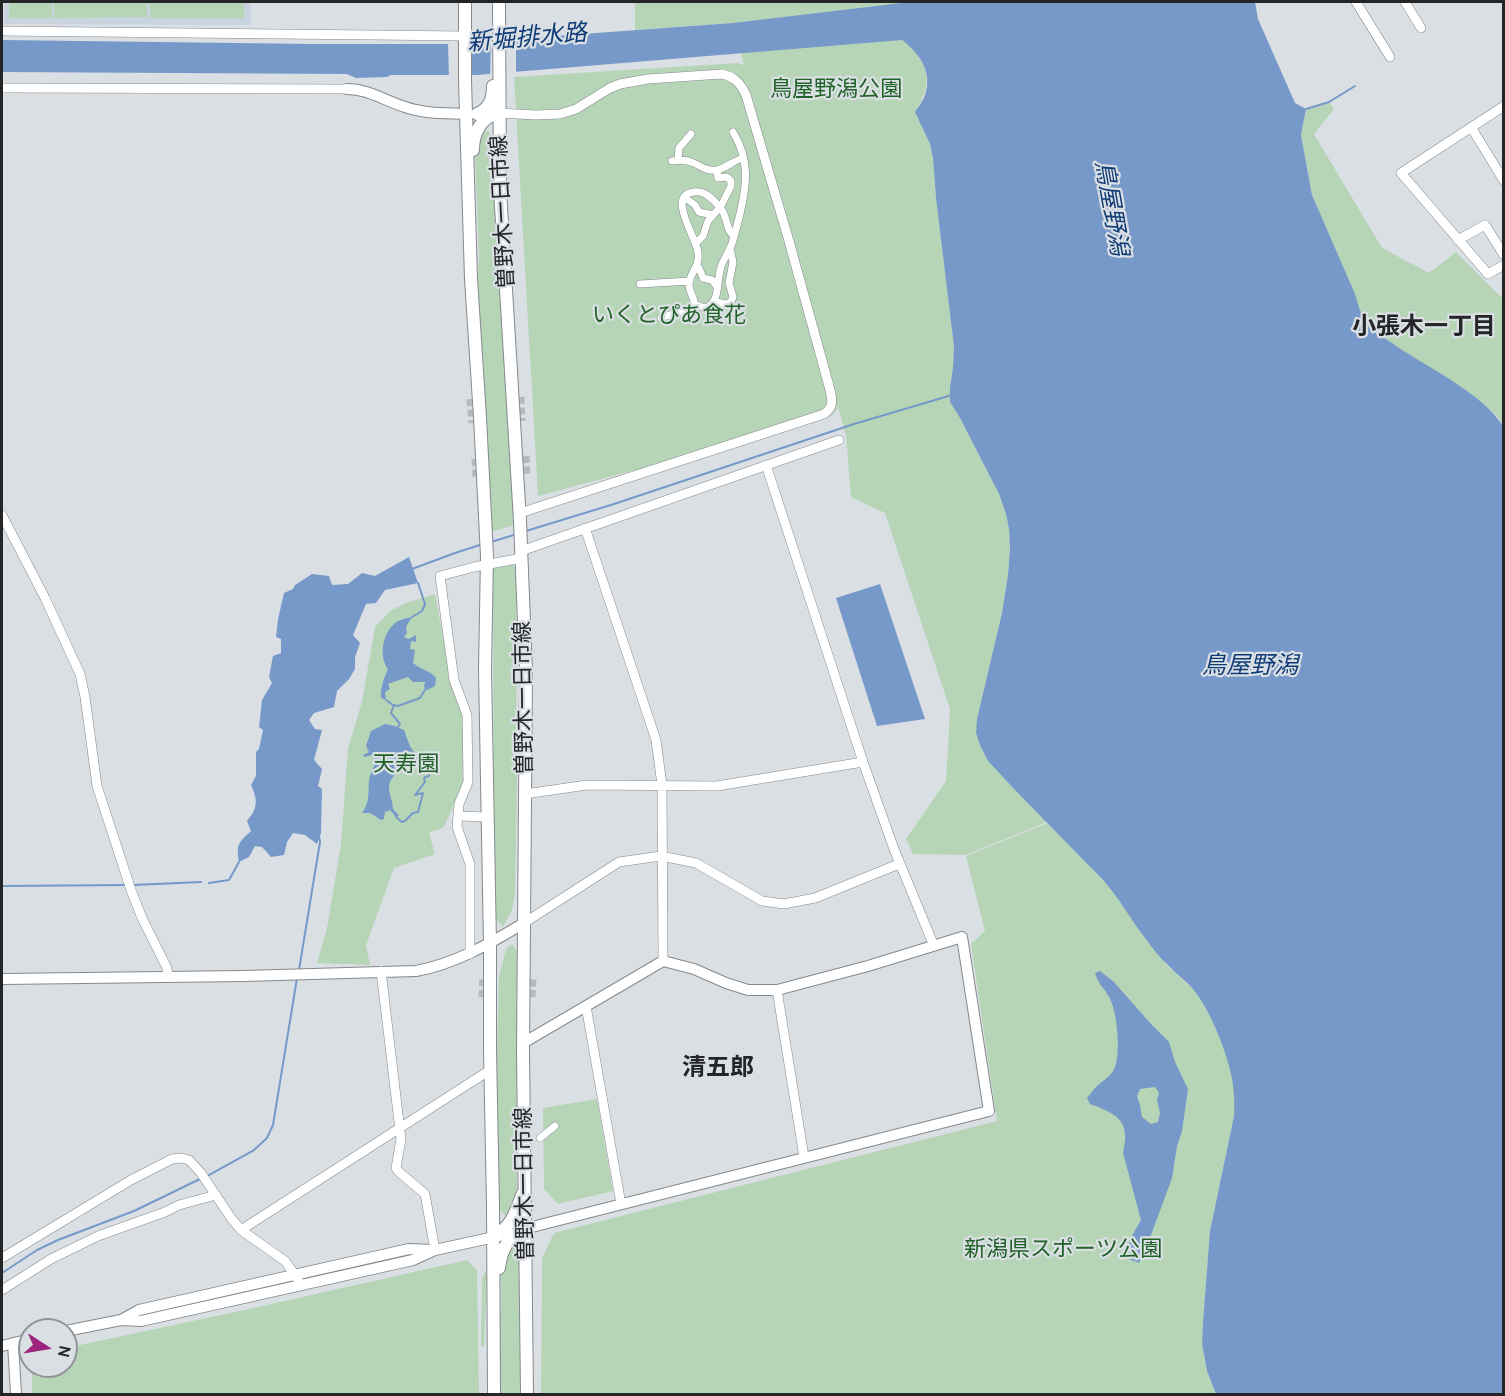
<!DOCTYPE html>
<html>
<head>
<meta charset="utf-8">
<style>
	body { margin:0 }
	#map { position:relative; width:1505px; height:1396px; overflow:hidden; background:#dadfe4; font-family:Cabin,sans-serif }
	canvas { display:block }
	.frame { position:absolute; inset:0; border:3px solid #232527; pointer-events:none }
	.north { position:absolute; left:18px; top:1318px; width:60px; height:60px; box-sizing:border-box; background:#dadfe4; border:2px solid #919598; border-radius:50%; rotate:102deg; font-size:16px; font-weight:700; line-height:24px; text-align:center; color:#232527 }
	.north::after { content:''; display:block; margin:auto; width:21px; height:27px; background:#9c247d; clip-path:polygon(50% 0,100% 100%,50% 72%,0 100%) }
</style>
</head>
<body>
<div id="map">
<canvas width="1505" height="1396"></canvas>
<div class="frame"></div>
<div class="north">N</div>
</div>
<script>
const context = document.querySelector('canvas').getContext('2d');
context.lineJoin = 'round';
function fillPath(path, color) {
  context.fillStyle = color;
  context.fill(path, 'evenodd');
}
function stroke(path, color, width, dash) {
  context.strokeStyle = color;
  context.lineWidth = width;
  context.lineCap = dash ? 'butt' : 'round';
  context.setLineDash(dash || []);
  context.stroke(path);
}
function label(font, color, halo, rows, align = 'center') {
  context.font = font + ' Cabin,"Noto Sans JP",sans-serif';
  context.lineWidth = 4.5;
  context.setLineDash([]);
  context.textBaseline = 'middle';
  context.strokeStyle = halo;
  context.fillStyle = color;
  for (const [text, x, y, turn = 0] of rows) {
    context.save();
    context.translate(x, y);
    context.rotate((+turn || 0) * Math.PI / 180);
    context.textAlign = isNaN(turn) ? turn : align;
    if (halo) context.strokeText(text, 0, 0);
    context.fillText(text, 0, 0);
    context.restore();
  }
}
const built = new Path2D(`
	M4,2H251V25L4,24Z`);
const green = new Path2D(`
	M9,2H52V18H9Z
	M54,2H147V17L54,18Z
	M150,2H244V18H150Z
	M635,2H914C914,15 913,38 915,50C917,56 922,61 924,67C931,84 923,98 915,112L930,144L933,158L936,198L954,347L953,367L950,387V402L960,418L999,494L1006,514L1009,529L1010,548L1008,575L1002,613L977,719L1016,791L1047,822L966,855L913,854L906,839L946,781L950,709L885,513L851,497L846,435L838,407L833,415L821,420L538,496L514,77L737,63L744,65L733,23L635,30Z
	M1329,102L1334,109L1314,134L1382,248L1429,273L1456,252L1503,299V426L1498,417L1482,403L1458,385L1407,354L1367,326L1312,195L1301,135L1306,109Z
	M489,131L495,151L514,525L491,532L477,301L479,253L475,155L480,132Z
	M509,564L514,566L516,572L517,786L515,893L512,910L503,927L497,920L494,908L493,567Z
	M435,594L452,685L464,715L466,776L444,827L429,833L435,854L394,868L366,945L370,965L317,963L327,928L341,844L348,748L362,702L375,627L390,611L406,603Z
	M1048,823L1115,893L1144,937L1166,964L1192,988L1201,1000L1212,1020L1228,1058L1232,1076L1235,1101L1234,1116L1210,1231L1203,1322L1202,1344L1207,1371L1216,1394H541L542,1258L554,1233L997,1121L971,944L985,931L966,856Z
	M512,944L518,952L517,1196L508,1218C500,1212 499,1208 498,1199L496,1094L499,977L506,949Z
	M597,1099L613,1191L558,1204L544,1189L543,1108Z
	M512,1244L519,1254L521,1263L523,1394H498V1339L501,1303V1267Z
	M467,1260L477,1270L479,1394H32V1374L37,1366H66V1348L258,1307Z
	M485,1272L487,1273L484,1346L481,1347L482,1279Z`);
const water = new Path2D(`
	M910,2H1255L1258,19L1295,103L1306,109L1301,135L1312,195L1355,294C1358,304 1361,315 1367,324C1371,331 1382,336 1389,341C1422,365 1482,392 1503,426V1394H1216L1207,1371L1202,1344L1203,1322L1210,1231L1234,1116C1236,1084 1229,1061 1217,1032C1211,1017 1203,1001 1192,988C1185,980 1176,974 1169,966C1160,958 1152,948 1145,938C1130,919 1119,897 1102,879L1016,791L988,761L980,745L976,733L977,719L1002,613L1008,575L1010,548L1009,529L1006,514L999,494L960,418L950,402V387L953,367L954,347L936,198L933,158L930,144L915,112C918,107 923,101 925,95C933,72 919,53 902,40L477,75H391L387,77L356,78L347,74L2,72V40L312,44H446L733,23Z
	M409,557L418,583L385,590L376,603L366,604L353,635L360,643L355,657V669L349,679L337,691L334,707L314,713L309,720L315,729L322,730L314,760L322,769L318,786L322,789L321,833L317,844L305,835L293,833L287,842L284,855L271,857L262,847L255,846L249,857L239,862C236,845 238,843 251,831L247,821C258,808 258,800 251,785L256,776V752L259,749L263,730L259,727L262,700L272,683L269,677L273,656L281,653V639L276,637L278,619L284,593L293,589L295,585L312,574L329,576L332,585L348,584L362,573L375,576Z
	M880,584L925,719L877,726L836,598Z
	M412,617L406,627L407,633L404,637L409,639L416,635V642L411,641L410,649L415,650L413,663C421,670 430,670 436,678L435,686L427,690L424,687L425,682H413L408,677L388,684L390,689L385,692L386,700L381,698C380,688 384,678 388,669C379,657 382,635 394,624C398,620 406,618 412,617Z
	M385,724L395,726L404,730L411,749L408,759L409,766C401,768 397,770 393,777C384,788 393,797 393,809L399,816L396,817L390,810L385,812L384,819L381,820L370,813H362C370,802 368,793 369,780C370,774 374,767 376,761L372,755L364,757L363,755L369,752L366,746L371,731Z
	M1100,971L1113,981L1151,1024L1169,1042L1175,1062L1188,1089L1182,1131L1177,1146L1172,1178L1147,1246L1139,1263L1124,1257L1133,1234L1141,1220L1123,1153C1131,1120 1117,1114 1090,1104L1087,1098C1090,1094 1093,1090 1096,1087C1103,1080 1112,1076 1115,1067C1121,1052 1117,1010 1109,997C1104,987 1099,986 1095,973ZM1155,1087L1159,1093L1157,1100L1160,1113L1158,1122L1151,1124L1142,1117L1140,1105L1137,1096L1140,1089Z`);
const pier = new Path2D(`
	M516,36V74L490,77L491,38Z
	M470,40V78H449L448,41Z`);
const stream = new Path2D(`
	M1306,109L1329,102L1355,86
	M526,531L614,504L854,424L952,395
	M491,542L517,534
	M412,569L455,553L483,544
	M412,617L422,611L425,604L418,583
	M386,700L393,705L398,706L420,698L426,688
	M394,705L391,713L400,724L398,727
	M396,817L402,822L405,821L413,813L418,812L423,793L415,795L425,782L424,779L425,777L429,776V773L423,761L416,759L411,749
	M209,883L229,880L239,862
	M133,885L201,882
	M2,886L128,885
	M299,970L320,842L319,836
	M207,1176L254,1150L267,1138L273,1125L297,978
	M2,1273L37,1250L58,1240L134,1211L202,1178`);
const pedestrianTunnel = new Path2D(`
	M521,397L522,421
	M470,399L472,423
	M526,456L527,477
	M475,459L476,479
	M482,997L483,977
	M532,997L533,977`);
const pedestrian = new Path2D(`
	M678,160L679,148L691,134
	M672,161C678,160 685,159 691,162C700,165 706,172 717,170C726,168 733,161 743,158
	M684,197L695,205L699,212L713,215
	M696,243L703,236L708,221L721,206L731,186V181L727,177L718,178L717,170
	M697,267L699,268L703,278L712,280L717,287
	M640,284L690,281
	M715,301C723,304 730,307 733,297L729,283L733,262L730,249
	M694,304L705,308C721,303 716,281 721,267C723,260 728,253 731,246C735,236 737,225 740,214C747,184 750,160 733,132
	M661,318C672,312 685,314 694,305C695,297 688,291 689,283C691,271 700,267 698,252C696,237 666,195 694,192C699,191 703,192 707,195C713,199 719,206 723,212C728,221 726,230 734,236
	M540,1138L555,1126`);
const minor = new Path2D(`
	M1356,2L1390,57
	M1405,2L1421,28
	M2,31L465,36
	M2,88L347,89
	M1504,106L1401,173L1488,274L1504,265
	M499,113L536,115L560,114L576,109L610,88L620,84L648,79L722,74C735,77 741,84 746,95L789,241L829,386C832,398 835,406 824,414L520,513
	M1471,127L1504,181
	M1458,240L1485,225L1504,255
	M766,465L863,762L894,849L934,946
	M2,515L45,598L80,674L85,697L97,786L131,890L142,918L167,968L168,977
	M585,528L656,740L662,785L663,961
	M521,551L839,440
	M525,794L587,785L717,786L863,762
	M458,816L487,817
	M524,923L619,862L661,856L696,863L762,901L784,904L815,898L899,864
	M470,954V864L457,827L459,804L468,782L467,715L454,680L440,576L474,567L522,558
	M381,971L401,1139L396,1168L399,1172L425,1194L435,1250
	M777,990L804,1157
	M586,1006L621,1204
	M241,1230L490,1070
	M2,1258L131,1180L172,1159L181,1158L189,1160L201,1173L231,1218L241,1230L285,1261L298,1279
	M2,1290L51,1259L98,1236L165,1212L179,1205L216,1195`);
const tertiary = new Path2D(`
	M347,89C369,89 385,101 405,107C425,114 446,113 466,114
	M2,979L244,976L416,971C455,964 491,943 524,923
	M520,1230L989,1111L962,937L868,966L777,990H748L726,983L694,969L663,961L523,1043
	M121,1320L139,1310L409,1249L432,1250
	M66,1331L121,1320L141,1321L413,1260L435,1250L499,1236
	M13,1343L16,1394
	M2,1346L30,1339`);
const secondary = new Path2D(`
	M465,2V80L471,279L480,417L487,556L485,670L490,944V1050L493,1206L494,1394
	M499,2L500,190L520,521L526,672L523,1051L527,1394
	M477,114C489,109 493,100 493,86
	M473,150C473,133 481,117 499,113
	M493,1237C512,1226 515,1214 522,1195
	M499,1268C501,1250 508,1235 526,1229`);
const parkNames = [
	["鳥屋野潟公園",836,90],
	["いくとぴあ食花",669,316],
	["天寿園",406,765],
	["新潟県スポーツ公園",1063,1250]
];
const streetNames = [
	["曽野木一日市線",503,212,-93],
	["曽野木一日市線",524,698,-91],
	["曽野木一日市線",525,1184,-91]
];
const waterNames = [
	["新堀排水路",527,38,-5],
	["鳥屋野潟",1111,208,80],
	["鳥屋野潟",1250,666]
];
const neighbourhoodNames = [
	["小張木一丁目",1424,327],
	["清五郎",718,1068]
];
fillPath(built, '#c9d3de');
fillPath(green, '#b6d5b7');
fillPath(water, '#7799ca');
fillPath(pier, '#dadfe4');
stroke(stream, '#7799ca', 2);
stroke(pedestrianTunnel, '#b5babe', 7, [7, 3.5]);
stroke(pedestrian, '#84898d', 8);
stroke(minor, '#84898d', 10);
stroke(tertiary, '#84898d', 12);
stroke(secondary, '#84898d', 14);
stroke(pedestrian, '#fff', 7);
stroke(minor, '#fff', 9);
stroke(tertiary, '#fff', 10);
stroke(secondary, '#fff', 12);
label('22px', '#206228', '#dadfe4', parkNames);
label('22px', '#232527', '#dadfe4', streetNames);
label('italic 24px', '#0f3b77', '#dadfe4', waterNames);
label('bold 24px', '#232527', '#dadfe4', neighbourhoodNames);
</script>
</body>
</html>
